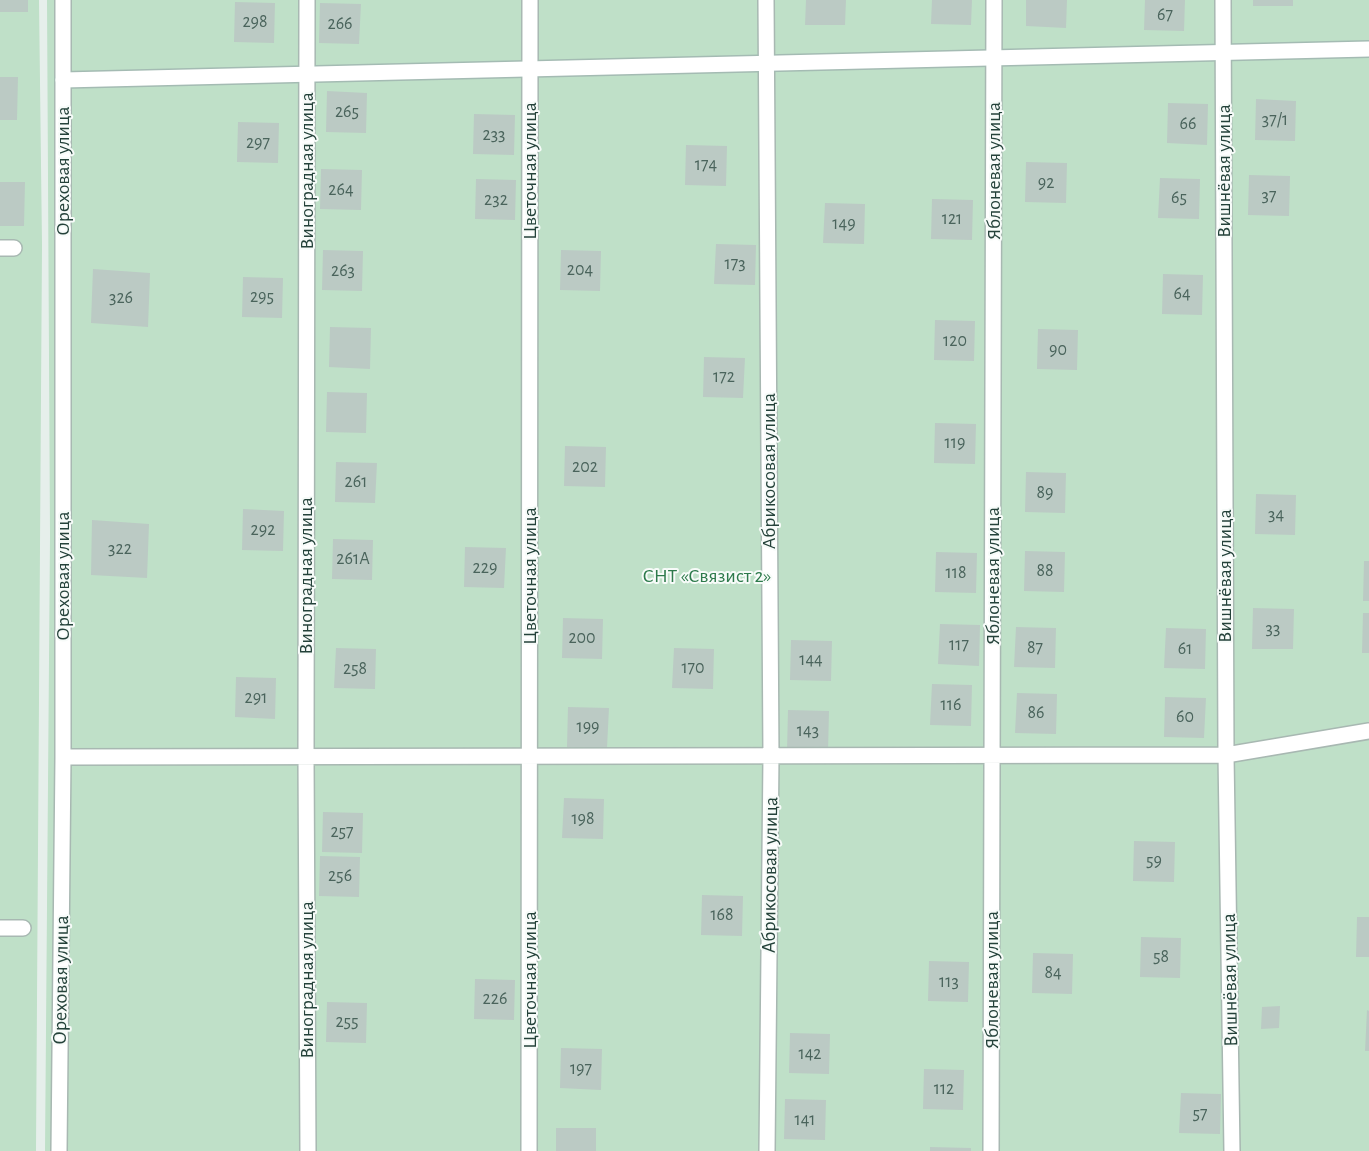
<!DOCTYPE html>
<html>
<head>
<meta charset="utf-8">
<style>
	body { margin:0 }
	canvas { display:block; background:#e6efeb }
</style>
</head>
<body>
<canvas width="1369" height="1151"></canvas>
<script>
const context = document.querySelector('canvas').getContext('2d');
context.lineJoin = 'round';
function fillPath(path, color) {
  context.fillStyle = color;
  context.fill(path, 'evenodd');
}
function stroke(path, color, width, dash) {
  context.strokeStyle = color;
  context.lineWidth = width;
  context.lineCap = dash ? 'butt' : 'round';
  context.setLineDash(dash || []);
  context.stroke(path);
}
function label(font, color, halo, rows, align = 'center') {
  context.font = font + ' "Alegreya Sans",sans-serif';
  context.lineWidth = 4;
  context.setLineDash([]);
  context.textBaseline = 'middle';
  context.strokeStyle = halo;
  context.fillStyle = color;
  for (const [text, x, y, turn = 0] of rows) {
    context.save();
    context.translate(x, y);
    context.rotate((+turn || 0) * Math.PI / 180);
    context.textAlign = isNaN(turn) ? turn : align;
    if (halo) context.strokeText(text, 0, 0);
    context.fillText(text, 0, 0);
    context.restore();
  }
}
const green = new Path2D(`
	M0,0H39L42,245L36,1151H0Z
	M47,0H1369V1151H45L50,536Z`);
const building = new Path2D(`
	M0,0H28V12H0Z
	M806,0H846L845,25H805Z
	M932,0H972L971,25L931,24Z
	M1026,0H1067L1066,28L1026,26Z
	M1145,0H1185L1184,31L1144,30Z
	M1253,0H1293V6H1253Z
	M235,2L275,3L274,43L234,42Z
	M320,3L361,4L359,44L319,43Z
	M0,77H18L17,120H0Z
	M327,91L367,93L366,133L326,132Z
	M1256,99L1296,101L1295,141L1255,140Z
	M1168,103L1208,104L1207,145L1167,143Z
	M474,114L515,115L514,155L473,154Z
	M238,122L279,123L278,163L237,162Z
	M686,145L727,146L726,186L685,185Z
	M1026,162L1067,163L1066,203L1025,202Z
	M321,169L362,170L361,210L320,209Z
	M1249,175L1290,176L1289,216L1248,215Z
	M1160,178L1200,179L1199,219L1158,218Z
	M476,179L516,180L515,220L475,219Z
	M0,182H25L24,226H0Z
	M932,199L973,200L972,240L931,239Z
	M825,203L865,204L864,244L823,243Z
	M716,244L756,245L755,285L714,284Z
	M323,250L363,251L362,291L322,290Z
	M561,250L601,251L600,291L560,290Z
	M93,269L150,273L148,327L91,323Z
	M1163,274L1203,275L1202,315L1162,314Z
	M243,277L283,278L282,318L242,317Z
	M935,320L975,321L974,361L934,360Z
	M330,327L371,328L370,369L329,367Z
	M1038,329L1078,330L1077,370L1037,369Z
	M704,357L745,358L743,398L703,397Z
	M327,392L367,393L366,433L326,432Z
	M935,423L976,424L975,464L934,463Z
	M565,446L606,447L605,487L564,486Z
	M336,462L377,463L375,503L335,502Z
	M1026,472L1066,473L1065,513L1025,512Z
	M1256,494L1296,495L1295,535L1255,534Z
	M243,509L284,511L283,551L242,550Z
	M92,520L149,524L147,578L91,575Z
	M333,539L373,540L372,580L332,579Z
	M465,547L506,548L504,588L464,587Z
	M1025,551L1065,552L1064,592L1024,591Z
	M936,552L977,553L976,593L935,592Z
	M1364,561H1369V601H1363Z
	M1253,608L1294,609L1293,649H1252Z
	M1363,613H1369V653H1362Z
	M563,618L603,619L602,659L562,658Z
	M940,624L980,625L979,666L938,664Z
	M1016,627L1056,628L1055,668L1014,667Z
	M1166,628L1206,629L1205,669L1164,668Z
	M791,640L832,641L831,681L790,680Z
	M336,648L376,649L375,689L334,688Z
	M674,648L714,649L713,689L672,688Z
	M236,677L276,678L275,719L235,717Z
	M932,684L972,685L971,726L930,725Z
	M1017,693L1057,694L1056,734L1015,733Z
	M1165,697L1206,698L1204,738L1164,737Z
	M568,707L609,708L607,748L567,747Z
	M788,710L829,711L828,752L787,751Z
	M564,798L604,799L603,839L562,838Z
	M323,812L363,813L362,853L322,852Z
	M1134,841L1175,842L1174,882L1133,881Z
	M320,856L360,857L359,897L319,896Z
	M702,895L743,896L742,936L701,935Z
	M1357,917H1369V957H1356Z
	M1141,937L1181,938L1180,978L1140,977Z
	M1033,953L1073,954L1072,994L1032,993Z
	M929,961L969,962L968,1002L928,1001Z
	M475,979L515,980L514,1020L474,1019Z
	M327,1002L367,1003L366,1043L326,1042Z
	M1280,1006L1279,1028L1261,1029L1262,1007Z
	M1367,1010L1369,1011V1051H1365Z
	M790,1033L830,1034L829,1074L789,1073Z
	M561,1048L602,1049L601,1090L560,1088Z
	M924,1069L964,1070L963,1110L923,1109Z
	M1181,1093L1221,1094L1220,1134L1179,1133Z
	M785,1099L826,1100L825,1140L784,1139Z
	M556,1128H596V1151H556Z
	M930,1147L971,1148V1151H930Z`);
const street = new Path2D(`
	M307,0L306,757L308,1151
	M766,0L771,756L767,1151
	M1223,0L1226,755L1232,1151
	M0,248H14
	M63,757L1226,755L1369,731
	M0,928H23
	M59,1151L63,757V0
	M529,1151L530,0
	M991,1151L994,0`);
const secondary = new Path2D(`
	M63,80L1369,49`);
const numberNames = [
	["67",1165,15],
	["298",255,22],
	["266",340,24],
	["265",347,112],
	["37/1",1275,120],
	["66",1188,124],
	["233",494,135],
	["297",258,143],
	["174",706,165],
	["92",1046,183],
	["264",341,190],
	["37",1269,196],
	["65",1179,198],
	["232",496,200],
	["121",952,219],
	["149",844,224],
	["173",735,264],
	["204",580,270],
	["263",343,271],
	["64",1182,294],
	["295",262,297],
	["326",121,298],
	["120",955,341],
	["90",1058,350],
	["172",724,377],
	["119",955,443],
	["202",585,467],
	["261",356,482],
	["89",1045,493],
	["34",1276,515],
	["292",263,530],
	["322",120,549],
	["261А",353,559],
	["229",485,568],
	["88",1045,571],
	["118",956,573],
	["33",1273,629],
	["200",582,638],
	["117",959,645],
	["87",1035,648],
	["61",1185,649],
	["144",811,660],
	["170",693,668],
	["258",355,669],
	["291",256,698],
	["116",951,705],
	["86",1036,713],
	["60",1185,717],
	["199",588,727],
	["143",808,731],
	["198",583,819],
	["257",342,832],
	["59",1154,861],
	["256",340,876],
	["168",722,915],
	["58",1161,957],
	["84",1053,973],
	["113",949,982],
	["226",495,999],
	["255",347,1022],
	["142",810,1054],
	["197",581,1069],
	["112",944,1089],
	["57",1200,1114],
	["141",805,1120]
];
const streetNames = [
	["Ореховая улица",63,171,-90],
	["Виноградная улица",307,171,-90],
	["Цветочная улица",530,171,-90],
	["Яблоневая улица",994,171,-90],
	["Вишнёвая улица",1224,171,-90],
	["Абрикосовая улица",769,471,-90],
	["Ореховая улица",63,576,-90],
	["Виноградная улица",306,576,-90],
	["Цветочная улица",530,576,-90],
	["Яблоневая улица",993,576,-90],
	["Вишнёвая улица",1225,576,-90],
	["Абрикосовая улица",770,875,-89],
	["Ореховая улица",61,980,-89],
	["Виноградная улица",307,980,-90],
	["Цветочная улица",530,980,-90],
	["Яблоневая улица",992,980,-90],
	["Вишнёвая улица",1230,980,-91]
];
const parkNames = [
	["СНТ «Связист 2»",707,576]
];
fillPath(green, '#bfe0c8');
fillPath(building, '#bbcac4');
stroke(street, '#a8b8b2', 18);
stroke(secondary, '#a4bbb3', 18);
stroke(street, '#fff', 15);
stroke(secondary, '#fff', 15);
label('18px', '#4a645c', null, numberNames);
label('20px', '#24423a', '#f7fbf9', streetNames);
label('20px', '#2d7a4b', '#f7fbf9', parkNames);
</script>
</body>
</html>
